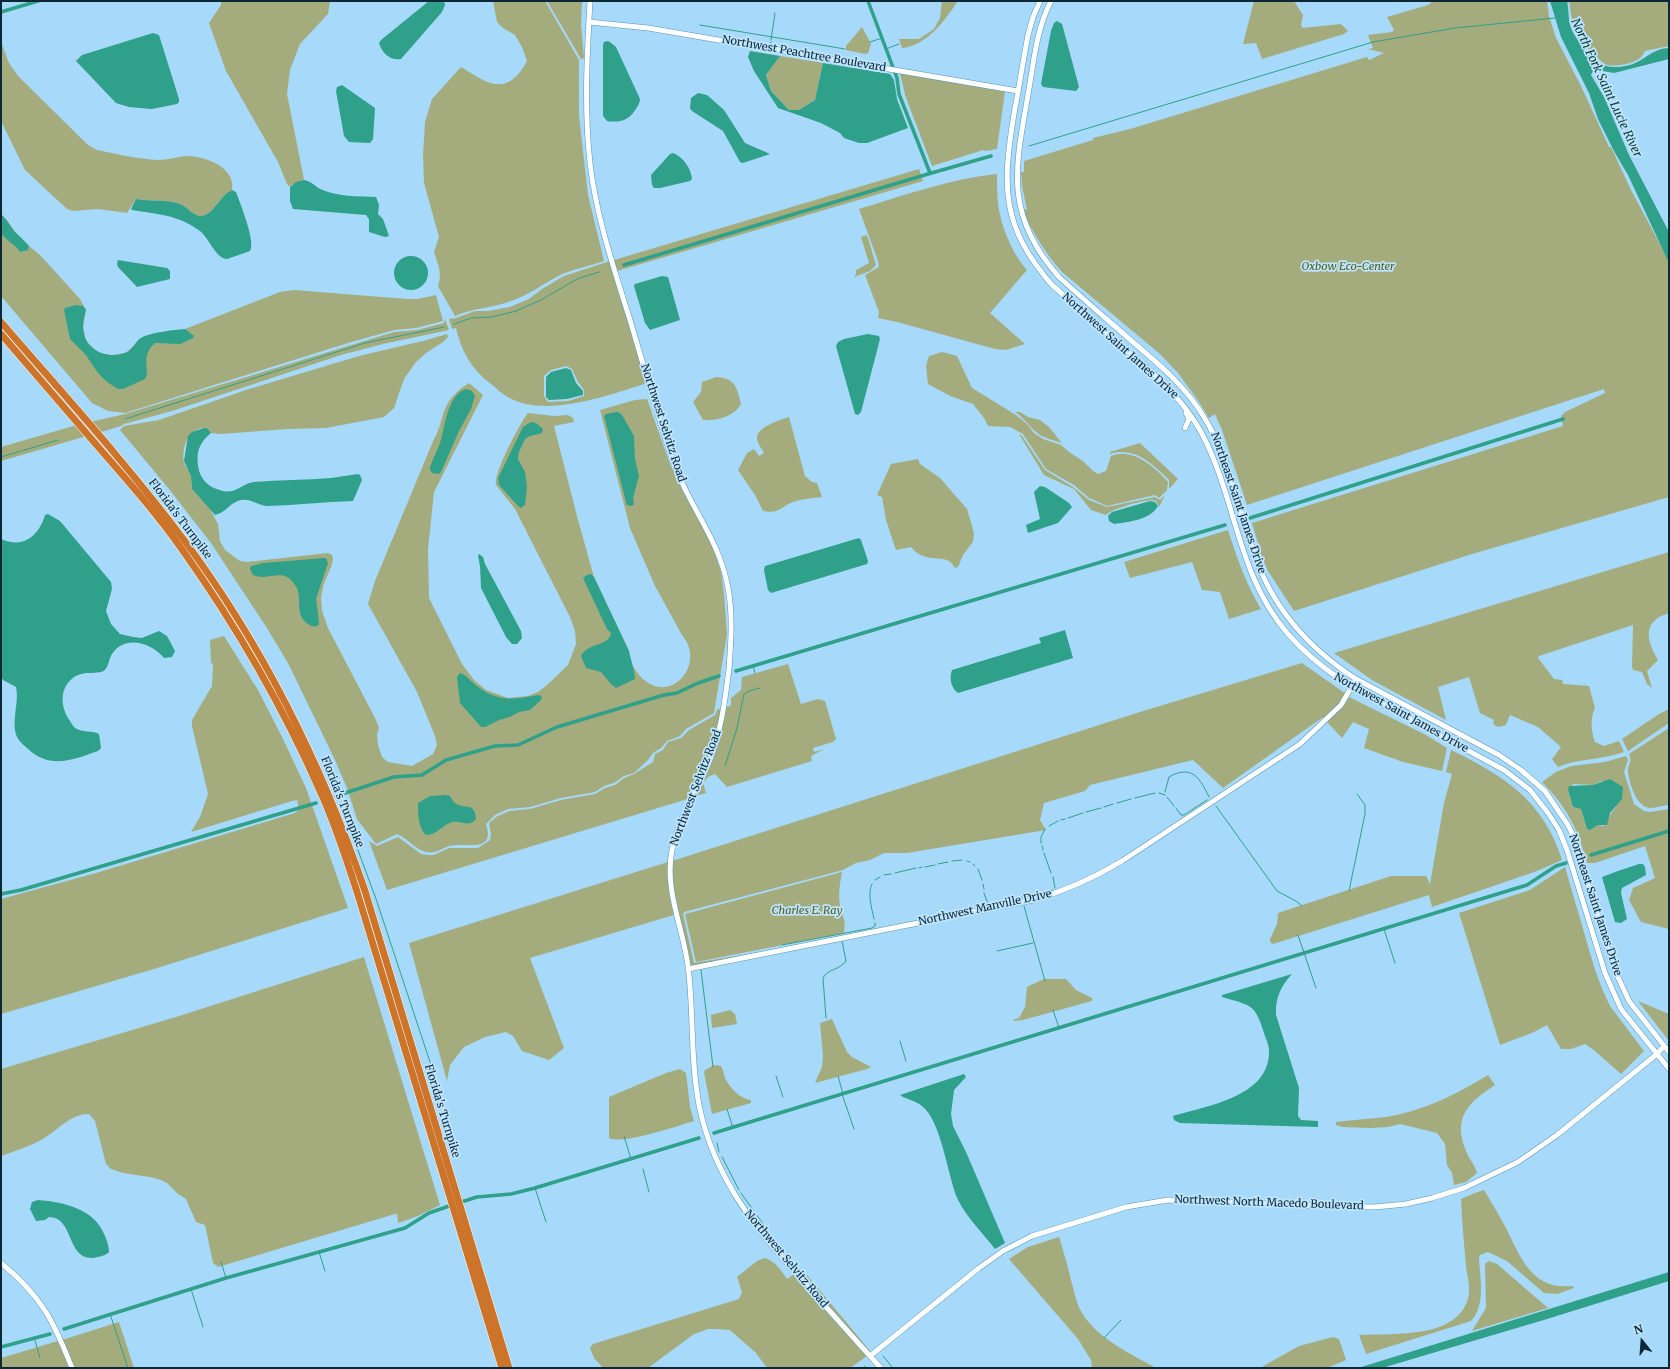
<!DOCTYPE html>
<html>
<head>
<meta charset="utf-8">
<style>
	body { margin:0 }
	#map { position:relative; width:1670px; height:1369px; overflow:hidden; background:#a6d9fa; font-family:Merriweather,serif }
	canvas { display:block }
	.frame { position:absolute; inset:0; border:2px solid #0c2837; pointer-events:none }
	.north { position:absolute; left:1622px; top:1321px; width:40px; height:40px; -webkit-text-stroke:3px #bee5fd; paint-order:stroke; rotate:343deg; font-size:11px; font-weight:700; line-height:16px; text-align:center; color:#0c2837 }
	.north::after { content:''; display:block; margin:auto; width:14px; height:18px; background:#0c2837; clip-path:polygon(50% 0,100% 100%,50% 72%,0 100%) }
</style>
</head>
<body>
<div id="map">
<canvas width="1670" height="1369"></canvas>
<div class="frame"></div>
<div class="north">N</div>
</div>
<script>
const context = document.querySelector('canvas').getContext('2d');
context.lineJoin = 'round';
function fillPath(path, color) {
  context.fillStyle = color;
  context.fill(path, 'evenodd');
}
function stroke(path, color, width, dash) {
  context.strokeStyle = color;
  context.lineWidth = width;
  context.lineCap = dash ? 'butt' : 'round';
  context.setLineDash(dash || []);
  context.stroke(path);
}
function label(font, color, halo, rows, align = 'center') {
  context.font = font + ' Merriweather,serif';
  context.lineWidth = 3.5;
  context.setLineDash([]);
  context.textBaseline = 'middle';
  context.strokeStyle = halo;
  context.fillStyle = color;
  for (const [text, x, y, turn = 0] of rows) {
    context.save();
    context.translate(x, y);
    context.rotate((+turn || 0) * Math.PI / 180);
    context.textAlign = isNaN(turn) ? turn : align;
    if (halo) context.strokeText(text, 0, 0);
    context.fillText(text, 0, 0);
    context.restore();
  }
}
const green = new Path2D(`
	M221,1H330L328,14L300,44L290,70L287,94L304,180L291,185L290,187L287,184L278,162L226,71L209,23L221,5Z
	M493,1H545L579,60V116L588,195L604,261C590,266 573,269 560,275C543,284 529,295 511,301C493,308 473,308 455,316L438,286L440,278L439,267L434,252L439,237L424,183L423,155L425,122L432,99L461,67C488,84 507,98 527,61L522,47L515,35L503,28L497,22Z
	M547,1H582L581,25L584,58L581,59Z
	M942,1H958C944,21 928,45 902,48L899,39H919L934,29L940,18Z
	M1254,1H1294L1303,15L1301,25L1303,28L1341,24L1348,31L1344,34L1262,59L1256,43L1243,44Z
	M1431,1H1547L1549,16L1556,38L1581,86L1609,147H1611L1631,190L1669,261V497L1472,554L1294,611L1268,571L1262,557L1252,523L1563,426L1561,416L1565,412L1605,393L1604,389L1247,505L1222,430L1215,414L1209,418L1197,399L1178,373L1160,354L1062,272C1046,254 1035,236 1024,214V209L1027,210L1022,186L1021,172H1024V161L1093,140V138L1130,129L1367,57L1369,60L1384,53L1368,49L1373,48L1368,35L1392,32L1394,30L1387,17L1428,5L1431,3Z
	M1569,1H1669V46L1645,51C1644,53 1642,57 1640,58C1634,64 1611,68 1605,64C1597,58 1584,45 1579,37C1572,26 1571,13 1569,1Z
	M862,27L871,44L868,53L865,54L846,50V46Z
	M1,42L9,63L18,76L88,145L97,150C116,154 138,159 158,160C167,160 177,157 186,156C205,156 236,167 232,190C221,195 217,208 207,214C196,221 190,208 180,204C167,199 150,202 136,199L127,213L98,209L73,211L67,209L25,170L1,121Z
	M780,56L823,63L815,100L799,110H789L771,91L766,75Z
	M900,73L1005,91L997,149L986,151L983,150L932,166L905,95Z
	M919,169L923,181L617,271L614,260Z
	M997,174C997,187 997,202 1000,215C1004,233 1014,256 1027,270L990,313L1025,344L1006,350L995,349L897,322L878,318L879,312L865,275L879,267L878,261L859,209C905,195 950,179 997,174Z
	M1,214L7,220L15,232L29,246L40,255L80,299L86,310L83,327L86,341L97,352L105,354L111,355L126,353L144,336L185,329L280,292L294,290L407,299H418L436,295L443,321L416,328L394,330L348,343L125,413L108,411L92,403L1,296Z
	M867,235L876,265L870,271L854,277L856,274V270L869,263L861,237Z
	M610,261L647,383C610,395 544,419 508,397C502,394 496,388 491,384C472,370 461,351 456,328L452,329L449,319L456,318L475,311H488L510,307L529,299L542,289L564,276ZM566,366L572,369L578,382L584,390V396L568,401L548,402L544,396V376L551,370Z
	M445,319L449,330L383,344L341,355L172,411L124,424L121,426L98,433L90,422L125,414L394,332L417,330L444,323Z
	M447,334L448,337L443,342L426,353L416,362L404,379L394,408L384,417L326,428L287,429L221,434L211,433L207,428C190,426 181,447 184,462C185,467 190,471 191,476C192,480 191,485 192,489L210,509L218,524L220,541L225,550L240,561L247,562L328,553L332,555L333,559L331,567L324,583L321,597L322,611L328,628L376,720L379,728L377,734L378,745L382,757L388,762L412,766L433,754L437,745L435,736L417,692L368,604L375,581L434,439C440,429 441,419 445,409C450,397 458,390 469,383L483,395L434,492L428,549L429,598L462,664L474,680L486,690L508,698L528,696L538,692L547,685L568,665L576,644L575,631L570,617L515,509L496,485C493,474 520,423 528,413L554,416L568,415L573,418L574,422L554,426L578,520L594,577L629,651C630,655 629,660 631,663C633,667 637,672 640,676C670,708 707,664 682,635L655,586L630,528L600,410L635,400L647,399L670,464L683,492L710,540L721,572L724,594L727,634L714,713L686,729L680,736L667,741L661,748L653,753L648,760L634,773L624,776L614,783L604,786L595,792L561,798L530,807L508,809L495,815L486,824C496,854 465,842 449,846C440,849 436,854 426,852C415,849 408,839 397,834L376,844L357,819L347,788L335,760L288,663L265,625L211,543L169,489L120,430L124,426L159,420L246,390L359,356L423,341Z
	M942,352L957,356L972,388L1016,415L1027,424L1034,433L1043,439L1061,445L1069,452L1083,461L1093,471L1098,474L1106,471L1111,456C1132,447 1154,466 1168,482L1167,490L1159,498L1155,495L1107,506L1089,498L1074,485L1046,469L1023,434L1010,427L988,426L984,418L973,404L950,396L928,384L926,366L929,356Z
	M716,377C735,378 737,387 741,404C734,417 716,421 703,420L693,402L701,392L702,382Z
	M1015,412H1020L1028,417L1040,420L1049,427L1062,443C1053,440 1042,438 1035,431C1028,425 1023,417 1015,412Z
	M789,417L805,476L812,482L817,483L822,497C813,498 802,499 793,502C780,507 780,514 763,511L755,495L738,470L747,453L754,449L759,456L764,453C762,449 758,444 757,439C755,427 781,420 789,417Z
	M77,425L87,436L1,461V447Z
	M1019,434L1022,436L1045,470L1073,487L1089,500L1107,507L1155,497L1160,500L1165,495L1159,507L1156,501C1150,497 1111,509 1106,515L1091,510L1074,489L1044,475Z
	M1140,443L1178,479L1171,487L1169,488V480C1153,464 1134,446 1110,454V452Z
	M918,459L920,464L940,478L967,509L974,533L973,542L963,555L958,567L955,568C946,550 927,567 911,547L896,550L886,520L882,497L877,495L891,464Z
	M1228,530C1237,558 1246,584 1261,609L1229,619L1220,592L1202,590L1192,562L1130,578L1124,562Z
	M1669,552V613C1642,621 1646,640 1658,660L1647,671L1652,688L1647,684L1642,672L1633,670L1632,667L1633,625L1539,656L1538,658L1554,679L1562,680L1563,684L1589,686L1595,708C1590,718 1591,731 1595,742L1604,746L1619,741L1624,752C1602,760 1579,758 1558,767L1552,759L1561,747L1538,727L1510,715L1506,725L1498,727L1493,724L1494,720L1480,713L1469,677L1438,687L1446,720L1372,680L1334,653Z
	M224,636L258,690L282,737L306,788L348,908L154,969L1,1014V899L96,873L295,813L299,809L297,800L292,801L191,832L200,817L208,794L192,726V720L212,686L213,664L211,663L210,640Z
	M1302,663L1346,694L1339,704L1324,719L1323,717L1223,788L1193,760L1090,785L1085,791L1044,803L1040,820L1046,830L907,853H884L870,860L856,863L843,870L684,912L683,914L694,963L760,952L690,967L672,891V861L1140,712Z
	M788,664L801,704L818,699L825,701L836,739L833,742L813,748L814,752L824,749L811,756L812,761L727,787L715,774L708,777L703,783L706,793L695,796C709,767 720,739 726,707L731,706V698L741,690L742,677Z
	M1349,697L1426,735L1447,748L1442,771L1403,762L1364,748L1369,729L1353,722L1342,738L1327,722L1342,707Z
	M722,708C716,740 704,769 691,798L387,890L369,841L377,846L398,837L421,854L428,855H434L449,848H478L490,840L491,835L489,823L496,817L509,811L530,809L561,800L595,794L605,788L615,785L624,778L634,774L653,762L655,754L663,750L668,742L681,738L689,730L715,715L717,710Z
	M1669,709V723L1628,751L1622,739L1659,714Z
	M1669,728V805C1663,805 1657,808 1651,808C1636,808 1630,784 1628,772C1627,765 1633,763 1629,754Z
	M1451,750C1503,775 1544,801 1562,860L1537,871L1432,907L1429,895L1273,944L1270,942V939L1277,924L1278,913L1391,876H1426L1430,884L1444,803L1452,774L1446,772Z
	M1626,756L1628,760L1624,772L1634,804L1644,811L1650,812L1669,809V929L1641,922L1629,900L1633,888L1655,878L1645,846L1595,863H1587C1578,829 1567,807 1542,782L1556,772L1571,766L1605,762ZM1602,781L1616,807C1610,813 1609,819 1604,826L1598,825L1590,830L1587,829L1581,809L1573,807L1568,790L1573,784L1593,785Z
	M668,862L669,891L674,915L530,958L564,1048L549,1060L522,1051L513,1036L506,1032L485,1037L464,1047L450,1065L447,1081L409,943Z
	M1565,867L1595,970L1603,991L1610,1006L1644,1051L1621,1074L1595,1051L1585,1044L1571,1049H1561L1547,1025L1534,1032L1500,1045L1459,913L1530,890Z
	M842,872C840,883 838,894 840,906C843,919 846,919 844,933L696,962L685,914Z
	M364,957L440,1205L418,1216L398,1223L397,1214H395L218,1267L213,1263L205,1225L196,1222L186,1199L178,1194L167,1183L161,1180L150,1177L123,1173L111,1169L106,1164L95,1121L89,1114C69,1114 58,1131 41,1140C29,1147 14,1151 1,1156V1069L176,1017Z
	M1044,979H1066L1076,990L1092,998V1001L1023,1020L1013,1021V1020L1019,1018L1025,1007L1027,987Z
	M1638,1001L1669,1014V1041Z
	M730,1010L735,1014L737,1024L712,1028L711,1015Z
	M832,1019L847,1052L852,1057L871,1067L867,1069L815,1083L822,1067L823,1056L820,1023Z
	M714,1065L721,1066C723,1070 724,1074 725,1078C730,1088 740,1099 751,1100V1103L712,1114L704,1072L705,1070Z
	M680,1069L686,1073L690,1107L694,1121C677,1126 623,1145 609,1138V1097L666,1073Z
	M1488,1075L1495,1085C1469,1102 1452,1117 1466,1151C1469,1159 1475,1165 1477,1173L1466,1182L1454,1185L1452,1173L1447,1165L1445,1144L1437,1133L1400,1124L1388,1127L1371,1128L1342,1127L1336,1125V1122C1358,1119 1380,1119 1401,1114C1433,1106 1460,1092 1488,1075Z
	M1484,1190C1492,1203 1500,1217 1507,1230C1522,1261 1533,1290 1573,1286L1574,1288L1557,1294L1544,1293L1507,1261L1488,1252L1480,1255L1479,1258C1480,1278 1486,1305 1471,1321L1366,1354L1359,1335C1394,1333 1461,1340 1469,1294C1470,1285 1467,1275 1466,1266C1464,1244 1462,1222 1461,1199L1475,1193Z
	M1059,1237C1064,1252 1068,1268 1072,1284C1075,1294 1077,1305 1082,1313C1099,1340 1130,1353 1156,1368H1092L1091,1360L1078,1339L1009,1259L1028,1247Z
	M765,1258C776,1262 781,1270 787,1279L794,1274L867,1356L850,1368H767L756,1353L730,1330L715,1329H708L694,1334L648,1368H603L594,1358L590,1348L593,1344L739,1299L742,1292L737,1277L757,1261Z
	M1489,1261L1497,1264L1548,1308L1472,1331L1486,1308L1485,1264Z
	M802,1269L871,1352L870,1353L797,1272Z
	M119,1322L134,1368H74L62,1340Z
	M1333,1337L1339,1339L1346,1360L1327,1368H1260L1299,1346Z
	M58,1341L70,1368H1V1358Z`);
const water = new Path2D(`
	M429,1H444L445,5L442,12L401,59C390,61 382,53 379,43L381,40Z
	M1550,1H1567C1569,10 1568,20 1571,28C1575,39 1595,64 1606,66C1613,68 1623,67 1630,65C1646,60 1651,49 1669,48V59L1614,73L1597,70L1593,71L1591,75L1604,97L1629,155L1669,232V263L1628,175L1615,153L1598,119L1589,93L1561,37Z
	M1057,21L1062,24L1079,87L1076,91L1043,87L1041,84L1051,31L1054,23Z
	M153,33L159,35L179,99V102L177,104L152,109L129,107L116,103L76,61L82,55Z
	M607,41L610,42L616,47L640,99C640,105 631,117 626,119C621,122 612,122 607,121L603,116V45L604,42Z
	M750,51L780,56L766,75L771,91L789,110H799L815,100L823,63L890,74L894,80L897,99L908,128L867,143H859L844,138L840,133L821,123L778,108L754,71L748,57Z
	M342,85L375,108L373,139L370,143L349,142L344,136L336,91L337,87Z
	M698,93L707,95L724,110L745,143L770,154L743,163L740,162L723,131L692,111L690,108L691,98Z
	M673,153C683,157 691,168 692,179L690,181L660,188H654L652,185L651,175L670,154Z
	M304,180C311,181 315,186 320,189C338,197 357,196 376,197L379,205L378,214L383,219L389,236L385,237L369,232V219L366,215L293,209L290,201V187L296,182Z
	M232,190L236,192C240,203 256,242 250,251L227,259C216,259 209,238 200,231C179,215 157,214 132,210L131,209L136,199C150,202 167,199 180,204C190,208 196,221 207,214C217,208 221,195 232,190Z
	M1,214C7,220 10,226 15,232C20,237 25,241 29,246L28,250L20,252C15,243 2,239 1,231C0,225 1,220 1,214Z
	M394 273a17 17 0 1 1 34 0a17 17 0 1 1-34 0Z
	M118,260L167,268L170,271V279L137,287L118,267L117,264Z
	M662,276L668,277L680,320L650,330L645,323L634,286L635,284Z
	M76,305L83,306L86,310C84,317 82,326 84,334C88,352 111,360 127,352C134,349 136,338 145,336C157,332 172,330 185,329L194,336L193,338L180,344L155,343C143,353 147,364 147,375L145,379L123,389H118L107,382L98,373L85,354L70,339L64,310L65,308Z
	M868,334L879,336L880,339L861,412L858,415L855,414L836,346L838,342L844,339Z
	M566,368L571,370L576,383L583,391V395L567,399L549,400L546,397V377L551,372Z
	M467,389L472,391L475,396L471,409L459,431L441,472L439,474L432,473L430,470V467C433,459 437,451 440,443C445,428 447,393 467,389Z
	M616,412H618L622,415L634,436L635,459L639,476L633,498L634,504L632,506L627,505L626,502L604,416L606,414Z
	M531,422L536,423L543,429L542,433L530,436L525,439L519,452L518,459L525,472L527,487L525,505L521,508L518,506L499,485L498,478L523,427Z
	M204,428H207L211,433C200,442 196,451 198,465C199,479 209,488 223,491C236,494 243,483 254,482C280,480 305,480 331,478C340,477 349,475 358,474L360,475L362,480L353,501C325,502 296,505 268,506C259,506 251,498 241,500C230,502 226,513 215,515L192,489L191,476L184,461L188,436L192,432Z
	M1040,486L1045,487L1069,503L1072,507L1058,523L1028,533L1026,525L1040,519L1034,492Z
	M1150,501L1155,502L1158,506C1150,520 1129,522 1114,524L1109,521L1108,516L1112,512Z
	M48,514L60,521L111,582L112,589L106,611L111,624L120,634L133,637L142,638L159,631L167,636L175,651L172,657L164,658C152,643 125,634 112,654C108,660 109,670 101,672C92,674 84,671 74,677C59,688 60,707 70,721C71,723 73,726 75,728C83,733 91,730 99,734L101,748L98,751C72,760 50,770 27,748C21,743 16,738 15,730C13,716 19,701 16,687L3,680L1,676V539C23,549 39,536 45,515Z
	M859,538L861,540L868,561L867,564L771,593L768,590L764,570L765,566Z
	M479,554L483,557L485,564L521,631L522,638L517,644H512L506,637L481,588L480,566L478,556Z
	M324,558H326L328,563L316,599L319,622V625C315,627 312,627 308,624C293,614 304,597 295,585C283,566 270,582 253,575L250,569L251,566L263,563Z
	M591,574L594,577L629,651C630,657 636,675 635,679L616,688L611,684L601,672L586,668L581,656C588,642 609,647 611,633L607,629L583,578L587,575Z
	M1065,630L1073,658L958,693C951,688 949,678 952,670L1041,643L1039,638Z
	M460,673C467,675 471,682 477,686C499,703 514,699 539,695L542,697L541,700L530,710L519,712L510,717L499,720L485,727H481L460,703L457,677Z
	M1610,779L1623,787L1622,799L1610,813L1607,825H1598L1590,830L1587,829L1581,809L1573,807L1568,790L1569,786L1593,785Z
	M446,795L450,796C451,798 453,802 455,803C464,810 475,801 476,819C469,828 461,820 452,822C442,825 437,835 426,835C418,828 418,813 418,803L430,796Z
	M1639,864H1643L1645,867L1646,875L1622,888L1621,893L1627,919L1621,923L1615,922L1602,877L1618,871Z
	M1292,974C1281,986 1275,998 1276,1015L1299,1088L1298,1116L1301,1120L1318,1121V1127L1180,1123L1174,1120L1173,1116C1206,1106 1270,1097 1269,1051C1269,1046 1267,1041 1265,1036C1255,1003 1252,1006 1222,997V995Z
	M964,1074L966,1077L954,1090L951,1114L953,1126L966,1152L1005,1243L995,1249C983,1233 967,1218 958,1200C947,1175 942,1122 922,1106C915,1100 907,1100 900,1095Z
	M38,1200C64,1202 95,1209 105,1236C107,1241 109,1246 109,1252C106,1255 102,1256 98,1257C65,1265 76,1217 49,1217L45,1220L36,1221L30,1209L32,1202Z
	M1669,1272V1281L1547,1319L1382,1368H1358Z`);
const stream = new Path2D(`
	M700,25L845,49
	M771,40L775,13
	M870,42L882,38
	M770,45L771,42
	M886,49L899,44
	M1029,146L1373,42L1455,28L1555,18
	M454,324L471,318L492,317L516,311L541,300L577,279L599,272
	M125,419L365,343L444,327
	M1,457L58,440
	M753,666L755,673
	M725,766L737,728L744,694L749,691L760,688
	M1165,792L1169,777C1192,764 1200,778 1209,797
	M1159,793L1165,795
	M1167,797L1174,806
	M1135,798L1155,793
	M1117,803L1131,799
	M1216,806L1277,891L1296,901L1302,906
	M1104,807L1113,804
	M1176,808L1181,815H1184L1207,800
	M344,812L376,899L439,1089
	M1086,812L1101,808
	M1068,818L1083,813
	M1061,820L1065,819
	M1049,826L1058,821
	M1041,843V837L1045,829
	M1042,846L1043,850
	M1044,853L1051,873
	M952,861L962,860
	M967,861L970,862
	M938,864L948,862
	M973,864L975,866
	M925,867L935,865
	M919,868L922,867
	M978,869L982,880
	M895,873L916,868
	M884,875L891,874
	M1053,877L1055,888
	M875,880L880,877
	M872,884C867,893 872,909 874,919
	M983,884L984,889
	M1349,891L1365,814V805L1357,794
	M984,893L988,904
	M990,905L1053,890
	M1024,906L1045,981
	M1384,929L1395,963
	M1298,935L1316,988
	M782,945L872,928L875,926V923
	M997,951L1033,943
	M701,970L713,1067
	M1053,1010L1059,1028
	M826,1018L823,978C827,969 840,970 846,961L842,941
	M900,1041L906,1061
	M776,1076L783,1097
	M838,1076L843,1094
	M842,1094L854,1129
	M727,1109L733,1128
	M624,1136L631,1159
	M717,1143L719,1152
	M722,1157L739,1190
	M643,1169L649,1192
	M535,1188L546,1222
	M741,1193L766,1228
	M319,1252L325,1271
	M221,1262L226,1278
	M191,1289L203,1327
	M110,1314L128,1368
	M34,1337L40,1358
	M1104,1338L1121,1320
	M883,1356L893,1368
	M865,1366L866,1368`);
const canal = new Path2D(`
	M868,1L897,78L899,94L930,173
	M1,12L38,1
	M624,265L928,174L991,156
	M1250,518L1563,419
	M736,671L1225,525
	M336,796L394,777L422,775L446,760L495,746L518,745L557,727L664,695L677,693L698,683L719,676
	M1591,855L1669,831
	M1,894L21,890L316,803
	M714,1133L1527,885L1556,866L1566,863
	M458,1203L477,1197L511,1194L535,1188L699,1138
	M64,1329L226,1278L405,1228L429,1213L452,1205
	M1,1347L50,1334`);
const secondary = new Path2D(`
	M590,1C587,55 584,109 590,163C596,216 614,269 630,320C644,367 657,414 673,461C689,507 719,538 728,588C733,615 731,641 729,669C725,701 721,732 709,762C697,791 678,819 672,850C664,890 683,927 688,966C694,1012 690,1059 699,1105C714,1180 758,1231 807,1286C832,1313 856,1341 881,1368
	M1040,1L1033,17L1028,35C1023,61 1019,88 1014,114C1002,187 1001,226 1052,285C1075,305 1099,326 1122,346C1152,372 1182,397 1201,432C1237,499 1236,574 1288,634C1322,673 1362,693 1406,717C1439,735 1471,752 1504,770L1530,790L1548,813L1559,830L1567,850L1605,973L1621,1009L1669,1069
	M1051,1C1037,28 1034,59 1029,89C1016,165 1002,213 1059,277C1083,299 1109,321 1134,343C1160,365 1186,387 1204,417C1229,458 1238,507 1254,553C1272,607 1308,648 1356,679L1499,755L1521,770L1545,791L1568,825L1573,835L1613,966L1629,1001L1669,1052
	M589,22L648,28L1018,91
	M1185,428L1189,419L1186,413
	M688,969L1033,900C1065,891 1094,878 1122,861L1300,744L1341,705L1356,679
	M1,1263C17,1276 32,1291 44,1309C56,1327 64,1348 72,1368
	M870,1356L979,1268L1003,1251L1032,1236L1126,1207L1168,1200L1323,1206L1375,1207L1406,1204L1432,1198L1464,1188L1518,1162L1557,1135L1657,1054L1664,1046`);
const highway = new Path2D(`
	M1,322C63,394 127,464 184,540C263,646 322,765 365,891L509,1368
	M1,334C34,372 67,411 100,449C128,481 156,513 181,548C236,625 283,707 321,793C336,826 347,861 358,895L502,1368`);
const streetNames = [
	["Northwest Peachtree Boulevard",804,54,10],
	["Northwest Saint James Drive",1120,346,42],
	["Northwest Selvitz Road",663,423,72],
	["Northeast Saint James Drive",1238,503,71],
	["Florida's Turnpike",180,519,53],
	["Northwest Saint James Drive",1401,713,29],
	["Northwest Selvitz Road",696,788,-69],
	["Florida's Turnpike",342,802,68],
	["Northeast Saint James Drive",1595,905,72],
	["Northwest Manville Drive",985,908,-12],
	["Florida's Turnpike",442,1111,73],
	["Northwest North Macedo Boulevard",1269,1203,2],
	["Northwest Selvitz Road",786,1259,50]
];
const parkNames = [
	["Oxbow Eco-Center",1348,267],
	["Charles E. Ray",807,911]
];
const waterNames = [
	["North Fork Saint Lucie River",1606,88,65]
];
fillPath(green, '#a4ac7d');
fillPath(water, '#2fa089');
stroke(stream, '#2fa089', 1);
stroke(canal, '#2fa089', 3.5);
stroke(secondary, '#5595bb', 6);
stroke(highway, '#fff', 8);
stroke(secondary, '#fff', 5);
stroke(highway, '#cc742a', 7);
label('11px', '#0c2837', '#bee5fd', streetNames);
label('italic 11px', '#545c22', '#bee5fd', parkNames);
label('italic 12px', '#0c3d33', '#bee5fd', waterNames);
</script>
</body>
</html>
